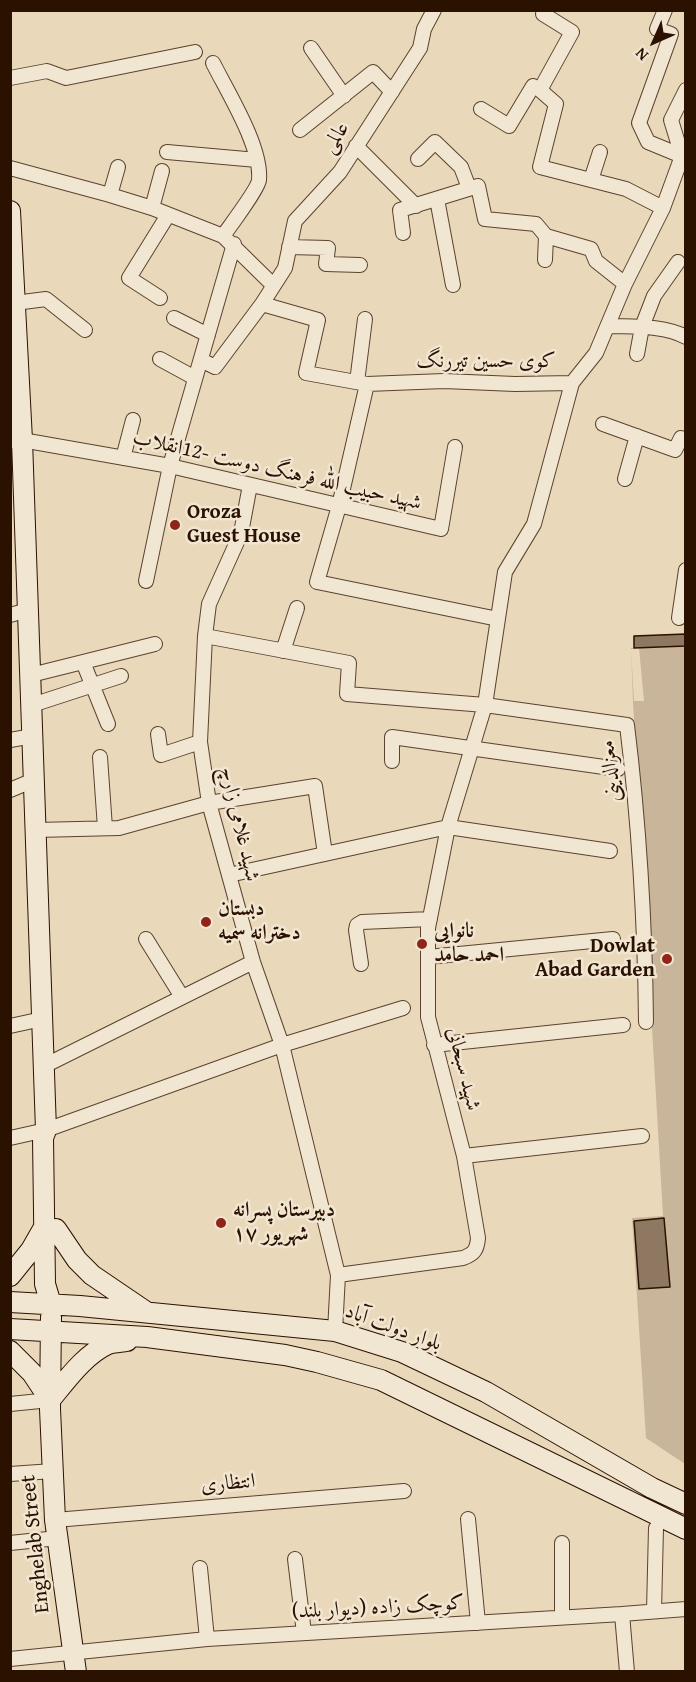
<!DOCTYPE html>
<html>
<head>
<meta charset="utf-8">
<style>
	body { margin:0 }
	#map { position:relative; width:696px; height:1682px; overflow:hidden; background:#e9d8ba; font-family:"Gentium Book Plus",serif }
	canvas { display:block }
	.frame { position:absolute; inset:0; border:12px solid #2b1100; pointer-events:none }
	.north { position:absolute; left:624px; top:12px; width:60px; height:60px; -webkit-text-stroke:4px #f1e6d2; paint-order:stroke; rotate:225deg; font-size:16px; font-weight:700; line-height:24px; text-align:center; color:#2b1100 }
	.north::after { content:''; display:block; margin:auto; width:21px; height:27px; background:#2b1100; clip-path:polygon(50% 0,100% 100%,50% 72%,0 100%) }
</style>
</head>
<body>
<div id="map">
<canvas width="696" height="1682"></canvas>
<div class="frame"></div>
<div class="north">N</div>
</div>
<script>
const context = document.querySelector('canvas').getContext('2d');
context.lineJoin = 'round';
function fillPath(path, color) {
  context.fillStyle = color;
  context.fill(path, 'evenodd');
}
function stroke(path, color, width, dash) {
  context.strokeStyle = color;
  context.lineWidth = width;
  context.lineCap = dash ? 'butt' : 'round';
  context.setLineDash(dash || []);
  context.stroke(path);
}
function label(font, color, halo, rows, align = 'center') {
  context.font = font + ' "Gentium Book Plus",Amiri,serif';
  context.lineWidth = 5;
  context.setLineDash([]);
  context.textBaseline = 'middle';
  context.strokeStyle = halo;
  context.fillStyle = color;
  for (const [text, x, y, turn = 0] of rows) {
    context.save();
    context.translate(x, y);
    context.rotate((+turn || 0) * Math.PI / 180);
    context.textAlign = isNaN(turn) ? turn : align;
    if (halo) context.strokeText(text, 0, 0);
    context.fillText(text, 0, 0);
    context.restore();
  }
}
const green = new Path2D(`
	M685,634L634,636V649H631L634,701H644L639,648L685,646V1464L646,1438L632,1218L663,1216L633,702L631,648H634L633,636ZM664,1219L670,1286L639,1289L634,1221Z`);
const building = new Path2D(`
	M686,634V646L634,648V636Z
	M664,1218L670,1287L639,1289L634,1221Z`);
const street = new Path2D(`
	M545,10L543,14L572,32L540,90L556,104L540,167L626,189L663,208
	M665,10L657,29L671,34L639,123L648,142L682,156
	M311,48L344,96
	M213,63C228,93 262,147 259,180C258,189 230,226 223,236
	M10,78L47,71L66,78L195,52
	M481,109L509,126L533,86L540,90
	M300,130L373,72L392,92
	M356,146L416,206
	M167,152L257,160
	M682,156L671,120L686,90
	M418,159L435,142L461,167L469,188
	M10,168L110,195L152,208L223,236L273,285
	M591,180L600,152
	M110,195L118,167
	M437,199L453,285
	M152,208L162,171
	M403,233L400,210L478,186L485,219L536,224L546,236L591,249L596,261L625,284
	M289,247L328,248L326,264L360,265
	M545,260L546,236
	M160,298L129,278L168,215
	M15,303L46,299L85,330
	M174,318L208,335
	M609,326C633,327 663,325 686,337
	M637,354L642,327L654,296L678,262
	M160,359L195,378
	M201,360L215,367L262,304
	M357,382L365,319
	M572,383L596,353L625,284L663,208L682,156L686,155
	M367,384L339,506L317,582L498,619
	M603,424L675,450L681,438L686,439
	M10,441L22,440L170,466L441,529L455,447
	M123,458L133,420
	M625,479L637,436
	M250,485L241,533L209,604L205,636L200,742L209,803L253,962L282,1045L338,1275
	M146,581L170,466L234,244
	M10,615L28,610
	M679,618L686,570
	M205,636L349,663L347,694L485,705L627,725C639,823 645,922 646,1022
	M283,651L297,608
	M83,662L108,724
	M31,675L155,644
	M32,705L121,676
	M158,734L161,755L200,742
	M10,740L33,736
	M100,757L105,828
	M392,761V737L618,769
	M10,790L34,780
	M36,830L119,828L209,803L315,786L325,854
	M229,875L448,827L610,851
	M146,939L182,997
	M428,957L613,939
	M361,964L356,930L357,925L362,922L430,919
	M10,1026L42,1019
	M434,1045L623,1025
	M44,1066L253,962
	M10,1138L46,1130L282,1045L403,1008
	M464,1156L642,1136
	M335,1331L338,1275L463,1258C474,1254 477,1250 478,1238L464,1156L428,1017V928L448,827L485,705L505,572L534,524L572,383L515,384L444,381L367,384L306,373L318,320L262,304L285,268L295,221L340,172L420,48L424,29L434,10
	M10,1404L50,1400
	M10,1474L53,1471
	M468,1519L478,1623
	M55,1520L404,1491
	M10,1543L58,1538
	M562,1543V1617
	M295,1559L304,1633
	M200,1568L207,1639
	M654,1611L656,1528
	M622,1614L627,1672
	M10,1659L207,1639L622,1614L686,1609`);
const secondary = new Path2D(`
	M10,211L22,440L46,1130L43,1138L45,1284L51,1304
	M56,1229L77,1260L92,1275L145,1311
	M10,1276L31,1250L43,1229
	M10,1302L80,1306L335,1331L402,1352L486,1392L652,1488L686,1504
	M51,1317L50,1409L55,1520L76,1672
	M10,1329L147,1337L285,1355L317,1362L381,1380L686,1529
	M10,1351L32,1373L50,1400C66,1381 84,1355 108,1344C114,1342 121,1342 127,1341`);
const markers = [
	[175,525,6,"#8f2418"],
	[206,922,6,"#8f2418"],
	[422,944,6,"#8f2418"],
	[667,959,6,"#8f2418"],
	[221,1223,6,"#8f2418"]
];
const streetNames = [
	["عالمی",336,138,-57],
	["کوی حسین تیررنگ",486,362],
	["شهید حبیب الله فرهنگ دوست -12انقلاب",277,471,13],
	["معزالدینی",611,771,-96],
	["شهید غلامی زارچ",239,824,77],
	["شهید سبحانی",463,1069,76],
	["بلوار دولت آباد",393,1328,20],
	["انتظاری",228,1484,-5],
	["Enghelab Street",36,1544,-96],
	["کوچک زاده (دیوار بلند)",378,1608,-3]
];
const poiNames = [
	["Oroza",187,513],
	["Guest House",187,537],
	["دبستان",218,910],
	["دخترانه سمیه",218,934],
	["نانوایی",434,932],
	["احمد حامد",434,956],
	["Dowlat",655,947,"right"],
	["Abad Garden",655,971,"right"],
	["دبیرستان پسرانه",233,1211],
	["۱۷ شهریور",233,1235]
];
fillPath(green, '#c9b69a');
fillPath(building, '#8e7861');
stroke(building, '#2b1100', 1.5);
stroke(street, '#5a432e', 16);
stroke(secondary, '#2b1100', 22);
stroke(street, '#f1e6d2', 14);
stroke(secondary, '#f1e6d2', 20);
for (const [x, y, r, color] of markers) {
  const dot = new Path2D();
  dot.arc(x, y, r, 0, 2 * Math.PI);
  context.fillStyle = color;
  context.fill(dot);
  stroke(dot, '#f1e6d2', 2);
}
label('21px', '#2b1100', '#f1e6d2', streetNames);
label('bold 21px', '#2b1100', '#f1e6d2', poiNames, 'left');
</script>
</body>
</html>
